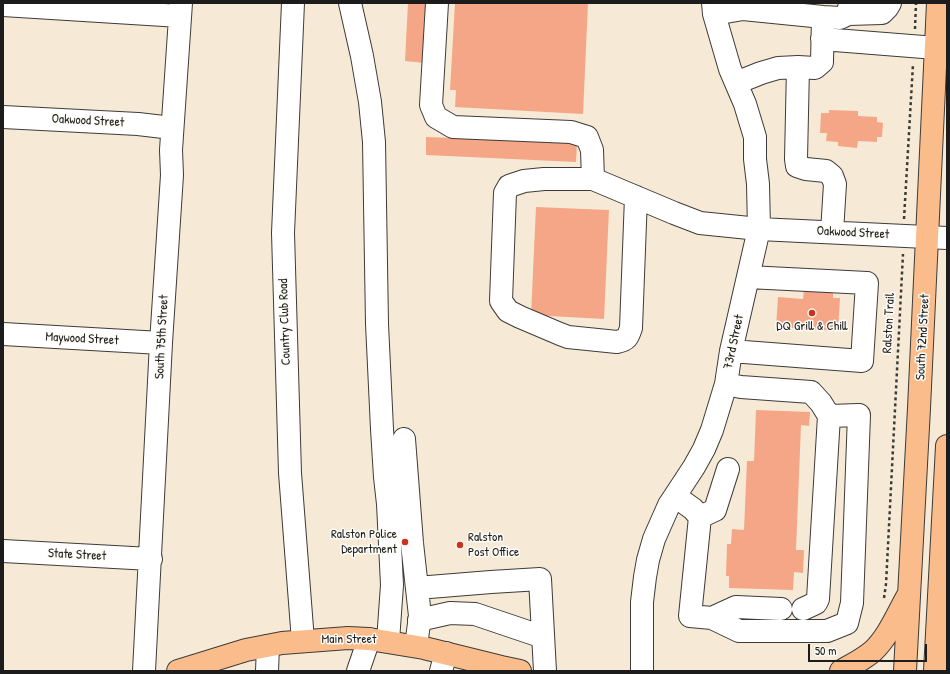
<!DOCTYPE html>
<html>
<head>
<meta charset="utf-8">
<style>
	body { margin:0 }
	#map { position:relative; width:950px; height:674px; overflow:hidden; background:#f6ead6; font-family:"Patrick Hand",sans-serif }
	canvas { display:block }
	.frame { position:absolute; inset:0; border:4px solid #1c1c1c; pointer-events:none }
	.scale { position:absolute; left:808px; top:644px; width:119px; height:18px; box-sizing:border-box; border:2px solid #1c1c1c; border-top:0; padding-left:5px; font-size:12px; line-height:14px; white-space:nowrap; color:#1c1c1c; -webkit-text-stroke:3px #fdfcf7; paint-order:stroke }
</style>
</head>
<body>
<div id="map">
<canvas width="950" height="674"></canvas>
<div class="frame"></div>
<div class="scale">50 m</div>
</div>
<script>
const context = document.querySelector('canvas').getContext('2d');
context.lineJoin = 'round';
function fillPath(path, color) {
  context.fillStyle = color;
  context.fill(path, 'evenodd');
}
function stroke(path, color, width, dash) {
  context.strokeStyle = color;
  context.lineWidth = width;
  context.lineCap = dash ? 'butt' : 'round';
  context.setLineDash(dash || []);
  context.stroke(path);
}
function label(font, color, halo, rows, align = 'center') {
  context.font = font + ' "Patrick Hand",sans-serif';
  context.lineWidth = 3;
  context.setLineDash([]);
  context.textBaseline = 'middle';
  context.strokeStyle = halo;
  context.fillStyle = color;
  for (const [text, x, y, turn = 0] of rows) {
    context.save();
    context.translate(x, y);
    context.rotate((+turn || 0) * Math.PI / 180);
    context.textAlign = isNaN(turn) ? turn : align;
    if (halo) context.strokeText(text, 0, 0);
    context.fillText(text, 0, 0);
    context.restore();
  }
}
const building = new Path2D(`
	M408,3H429L425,63L405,61Z
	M455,3H588L583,114L455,107L456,90H450Z
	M829,110L858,111V116L877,117V122L883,123L882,137H877V142L858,141L857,148L838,146V142L826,141L827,133H820L821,113H829Z
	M426,137L577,143L576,162L426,155Z
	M536,207L609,210L604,319L531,315Z
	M804,290L833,291V298H840L838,331L776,327L778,297L803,299Z
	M756,410L810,412L809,426L801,425L796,550H804L803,573L794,572L793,590L729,588V576H726L727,544H731L732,529L744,530L747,461H754Z`);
const path = new Path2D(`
	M915,29L916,3
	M904,219L913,64
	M884,598L886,584L903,254`);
const minor = new Path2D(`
	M293,3L283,233L290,473L303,641
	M350,3L362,56L370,102L374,142L377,324L382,429L385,477L388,504L392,585L388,641
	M437,3L431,105L436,117L453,127L571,132L587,137L592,150L593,179L674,213L700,223L759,229L947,238
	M3,5L180,16
	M714,14L743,9L823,17L840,18L848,14L850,3
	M848,14L882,13L887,8L890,3
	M823,17L822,62L815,68L798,67L796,159L797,166L806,169L826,171L832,176L835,184L832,232
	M822,39L936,48
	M736,83L761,73L778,68L798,67
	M3,117L138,124L172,128
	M593,179H544L524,181L509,186L505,193L501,301L508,311L520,317L560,334L568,337L617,342C627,340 628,337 631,328L636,197
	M3,334L161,343
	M731,351L862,361L867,283L748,277
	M726,384L741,387L811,392L821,403L829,416L818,599L816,603L803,609
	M404,439L412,543L420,616L416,646
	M675,496L693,509L700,517L690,616L712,618L739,631H827L847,623L852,603L859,415L829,416
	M700,517L715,510L728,469
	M3,551L151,559
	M417,588L491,582L540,579L545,671
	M712,618L736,607L781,609
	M419,620L450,613L475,614L543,637
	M144,671L161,343L172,175L171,150L181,3
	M267,671L268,646
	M358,671L369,639
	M441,671L446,653
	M642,671V602L645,577L648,560L654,539L669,505L694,467L704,449L712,430L726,384L731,351L759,229L758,184L755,159V137L745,104L730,69L714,14L713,3`);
const major = new Path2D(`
	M178,671L246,650L282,643L348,638L369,639L424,648L501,667L520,671
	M841,671C852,665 864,659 873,651C888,637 897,615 907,597
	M905,671L919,408L938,3
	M935,671L947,446`);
const markers = [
	[812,313,4,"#c8321e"],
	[405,542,4,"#c8321e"],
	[460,545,4,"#c8321e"]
];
const streetNames = [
	["Oakwood Street",88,121,3],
	["Oakwood Street",853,233,3],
	["Country Club Road",285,322,-92],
	["Ralston Trail",889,323,-87],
	["South 75th Street",162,337,-87],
	["South 72nd Street",923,337,-87],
	["Maywood Street",82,339,3],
	["73rd Street",734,342,-78],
	["State Street",77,555,3],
	["Main Street",349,640]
];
const poiNames = [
	["DQ Grill & Chill",812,327],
	["Ralston Police",397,535,"right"],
	["Department",397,550,"right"],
	["Ralston",468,538,"left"],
	["Post Office",468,553,"left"]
];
fillPath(building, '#f4a686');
stroke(minor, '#3d3b38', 24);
stroke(major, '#3d3b38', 24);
stroke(path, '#3d3b38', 2.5, [3, 3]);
stroke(minor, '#fff', 22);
stroke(major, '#fabc8b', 22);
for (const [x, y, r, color] of markers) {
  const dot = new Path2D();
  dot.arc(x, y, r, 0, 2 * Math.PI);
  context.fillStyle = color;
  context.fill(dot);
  stroke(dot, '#fdfcf7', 1.5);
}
label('13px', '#1c1c1c', '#fdfcf7', streetNames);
label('13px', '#1c1c1c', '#fdfcf7', poiNames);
</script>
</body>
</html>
